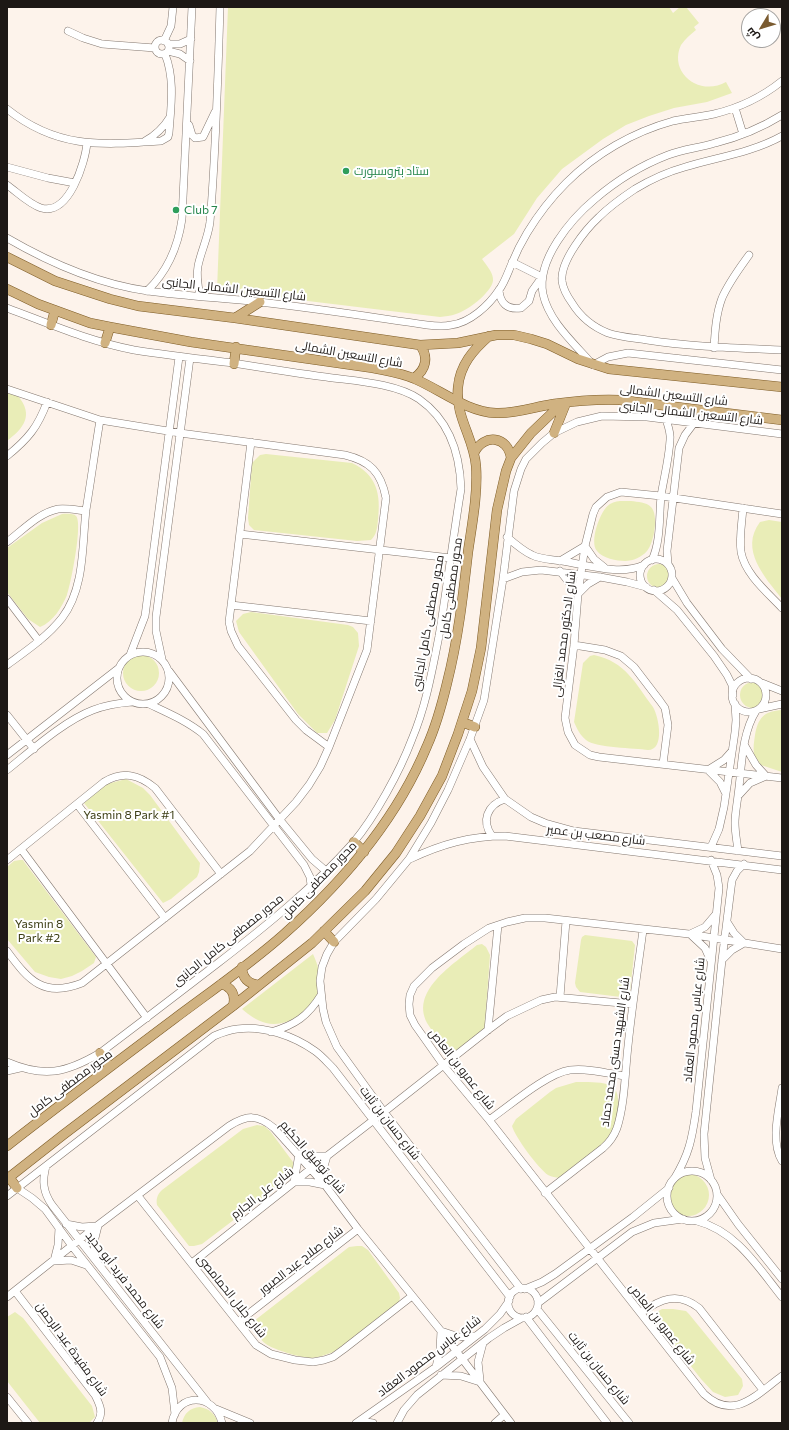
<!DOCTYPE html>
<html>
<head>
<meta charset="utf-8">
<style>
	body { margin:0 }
	#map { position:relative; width:789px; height:1430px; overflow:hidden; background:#fdf3eb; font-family:Commissioner,Cairo,sans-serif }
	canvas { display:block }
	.frame { position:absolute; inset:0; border:8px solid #1d1815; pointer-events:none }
	.north { position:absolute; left:741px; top:8px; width:40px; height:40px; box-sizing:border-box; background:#fff; border:1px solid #a5a3a1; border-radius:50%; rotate:232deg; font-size:11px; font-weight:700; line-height:16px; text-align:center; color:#1d1815 }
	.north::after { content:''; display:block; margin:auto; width:14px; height:18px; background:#7a5b30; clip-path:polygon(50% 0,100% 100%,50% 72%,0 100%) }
</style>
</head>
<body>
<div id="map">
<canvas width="789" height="1430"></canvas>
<div class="frame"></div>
<div class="north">ش</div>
</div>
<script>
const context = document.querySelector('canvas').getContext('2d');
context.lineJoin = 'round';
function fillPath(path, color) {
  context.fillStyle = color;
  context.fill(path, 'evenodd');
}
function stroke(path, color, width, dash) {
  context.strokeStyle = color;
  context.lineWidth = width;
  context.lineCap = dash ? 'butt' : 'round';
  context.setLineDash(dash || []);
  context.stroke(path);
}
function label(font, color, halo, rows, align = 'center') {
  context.font = font + ' Commissioner,Cairo,sans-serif';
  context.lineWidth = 4;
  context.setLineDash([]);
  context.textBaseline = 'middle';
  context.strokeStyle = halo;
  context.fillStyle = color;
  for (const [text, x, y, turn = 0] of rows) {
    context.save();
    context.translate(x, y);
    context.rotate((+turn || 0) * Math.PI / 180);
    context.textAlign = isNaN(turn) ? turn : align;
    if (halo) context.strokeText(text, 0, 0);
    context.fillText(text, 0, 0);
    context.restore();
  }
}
const green = new Path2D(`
	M228,7H669L673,13L680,7H686L699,23L694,27L696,30C691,34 685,39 681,45C668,73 700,97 726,82L732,93L707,102L674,108L649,116L626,125L603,139L562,169L537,198L514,234L482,259C486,265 494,273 493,281C491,293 467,311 456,314C451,316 445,316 440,317L217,290Z
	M7,393L18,396C34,415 24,428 7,441Z
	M266,454L352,463C377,475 381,494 378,520C377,528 377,534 371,540L357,541L254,530L249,525L248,518L252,463L260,455Z
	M631,501C638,502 646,502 651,507C659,515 654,543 647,551C642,557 633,561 625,561C617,561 602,558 597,551C589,542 600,510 610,504C616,500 624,501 631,501Z
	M62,514C66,514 73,513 76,516C83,523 71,584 67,595C62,607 53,622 40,627L28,619L7,592V548L42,523Z
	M769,520L782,522V599C765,577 739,550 760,522Z
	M647 576a12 12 0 1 1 24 0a12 12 0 1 1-24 0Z
	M251,612L348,625L353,627L358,633L359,646L335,720L327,733H317L298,714L239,632L236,621L243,614Z
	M594,655C626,662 635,683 653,707C659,717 665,750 648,750C635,748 596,748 586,740C580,735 577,729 574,722L583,663L590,656Z
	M123 673a18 18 0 1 1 36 0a18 18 0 1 1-36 0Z
	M740 695a13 13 0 1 1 26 0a13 13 0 1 1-26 0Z
	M782,710V772L761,765C759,762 756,758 754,754C753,747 754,742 755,735C758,718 764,711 782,710Z
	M126,779L143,788L150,795L200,863L199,872L197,877L171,899L163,903L84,803L107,784Z
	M20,860H23L25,863L96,957L94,963L82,971L72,976L61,979L49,977L35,972L7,939V867L14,861Z
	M585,935L632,941L635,945L630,992L627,996L621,997L580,992L576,987L575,983L581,940L582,937Z
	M482,944L486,947L490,955L485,1024L484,1029L454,1055L451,1053C443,1044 435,1036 429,1026C407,992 454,964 477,945Z
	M313,954C318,965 322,978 320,990C315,1011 287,1028 266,1023C257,1021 249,1015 242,1009Z
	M576,1082C585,1082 606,1081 613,1087C624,1096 616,1132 607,1142C603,1146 597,1149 592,1153C581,1161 570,1169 560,1178C555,1177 552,1177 548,1175C538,1168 515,1137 512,1126L516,1119L550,1092L556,1088Z
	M257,1125L264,1126L270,1131L293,1162C295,1170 292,1175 285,1181L202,1244L194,1246H189L157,1205C156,1199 157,1195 162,1190L243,1129Z
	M667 1195a21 21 0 1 1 42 0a21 21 0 1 1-42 0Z
	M357,1246H362L368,1250L399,1293L400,1298L398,1304L334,1352C327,1354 318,1358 310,1358C302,1358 272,1349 266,1344C260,1340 252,1329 254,1321L349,1247Z
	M662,1309H673L686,1311L689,1314L742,1379L743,1386L738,1395L725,1397L713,1392L701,1379L654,1319L657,1312Z
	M15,1312L23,1318L92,1406L95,1417L89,1423H40L7,1381V1317Z
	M200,1407C210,1409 215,1414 218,1423H182C184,1413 190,1408 200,1407Z`);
const minor = new Path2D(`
	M68,31L83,38L102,44L155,48
	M155 47a7 7 0 1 1 14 0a7 7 0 1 1-14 0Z
	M164,41L171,26L173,7
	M168,44H180L191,39
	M168,51L180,54L190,61
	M735,108L743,134
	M7,109C57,149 101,145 161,141L168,137L169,133C171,106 175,79 165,54
	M782,115C761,128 739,137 715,143C699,148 683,149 668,155C642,165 616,181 595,199C571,219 536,260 543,294C549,322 575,344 593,365L608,357L628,353L782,370
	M189,125L192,135L195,138L203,137L215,112
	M782,136C751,153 718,157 685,167C667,172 650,180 635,189C623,197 610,206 599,217C586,229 560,261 562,281C563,289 567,296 572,303C580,316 593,327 608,333C620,337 634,338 647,340C693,347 736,348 782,350
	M145,141C156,135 164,127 170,117
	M7,167L48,178L75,183
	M7,185C17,192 29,204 41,208C69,216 85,163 87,143
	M7,238C50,263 98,284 148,291C185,296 222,298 259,302C315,308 371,317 427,325C435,326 443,327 451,325C470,323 489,305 499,290C505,282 508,272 512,263C516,253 521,243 527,233C538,215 551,198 566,183C595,154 633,132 673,121C686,118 701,117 714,114C739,108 762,97 782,81
	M499,290C500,303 507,310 521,308L529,301L532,291L542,277L512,262
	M147,291C168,271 178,247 182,219L192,7
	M200,296C198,286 196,276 198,266C201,251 208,238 210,222C216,151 218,79 220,7
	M7,308C50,324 88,341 134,350C166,355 200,359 233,363C264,368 295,373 326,377C354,381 396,383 419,399C449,420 460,454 461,489C453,538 447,587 439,636C432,671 426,706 412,739C400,771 375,817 353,843C313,888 266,926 218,963C179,993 140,1023 100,1053C66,1073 44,1078 7,1062
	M714,348C715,331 716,314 722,298C729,282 739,269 749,255
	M7,389L100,420L180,433L345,455C370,461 381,472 386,498L367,650L329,747L320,767L309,785L296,802L250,851L82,983C44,998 29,981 7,951
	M251,442L229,622L231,631L238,646L296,720L306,730L329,747
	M7,456C28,439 38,427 47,402
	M743,508C742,522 739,538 741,552C745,574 767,592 782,608
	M782,514L661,496L621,492L607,497L596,507L593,514L585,546L578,594L574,645L565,718L568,732L575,745L590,755L599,757L782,778
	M240,534L451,558
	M507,537C515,544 523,551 532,555C542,560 552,559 562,561C588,565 620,576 644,565
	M7,542C22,531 38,513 58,509C67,508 77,510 86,511
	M640 575a16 16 0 1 1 32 0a16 16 0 1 1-32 0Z
	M652,560C661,541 659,516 661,496C664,477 669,459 670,440C671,433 668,426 666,419
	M560,561L585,546L594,559L604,567
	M668,564L667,551L679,448L685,435L694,423
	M560,571L578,594L588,584L600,577
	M672,578L687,603L722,649L751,679
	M503,579L522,572L541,570L600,577L627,582L646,587
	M654,590L677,610L714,656L727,675L732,685L733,695
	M7,599L39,641
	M231,605L371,621
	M574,645L605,650L621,656L634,667L660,701L665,708L668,725L663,764
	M117 678a26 26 0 1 1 52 0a26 26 0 1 1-52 0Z
	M130,655L145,616L179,357
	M162,659L156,631V617L190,358
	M7,665C26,651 47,637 62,618C85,588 82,545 86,510C91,480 95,450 100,420
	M169,671L280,820L312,859L326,871
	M732 695a17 17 0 1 1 34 0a17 17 0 1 1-34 0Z
	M762,683L782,691
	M149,704C168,713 187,721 203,734L304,865L310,877L311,885
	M759,709L782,704
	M7,715L34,749
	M470,739L483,767L505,799L531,817L545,823L574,831L782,856
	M7,755L119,668
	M7,770C32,750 64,721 93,710C106,705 119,703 132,702
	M725,792L720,782L708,770L724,760L732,751
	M739,795L750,783L766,776L756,765L745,746
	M77,804L165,918
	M492,836C481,821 487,805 505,799
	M711,847L719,829L724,807L735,732L736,720L735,704
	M21,849L147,1018
	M738,851C737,842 735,832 735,823C735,813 737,805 738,795C742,768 741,735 756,711
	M410,859C442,844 470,836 505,836L782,870
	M7,860L104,782C123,771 138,774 155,788L221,874
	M690,934L705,927L716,914
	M691,935L705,948L710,959
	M782,949L689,934L545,918H525L507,922L489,928L464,944L432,968L414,986L410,995L409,1004L410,1015L415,1025L444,1066L489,1120L704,1394C734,1422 757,1394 782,1376
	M722,960L732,950L744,943L734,933L727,922
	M560,997L566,921
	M488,1030L498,925
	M271,1032C295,1025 308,1016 321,995
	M7,1071L20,1068
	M782,1088C779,1110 770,1141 782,1161
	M489,1120C508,1107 547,1073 570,1070C587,1068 607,1073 625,1076
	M299,1154L313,1156H327L323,1170L325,1185L310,1182H294Z
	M46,1166C42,1181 43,1192 52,1205L207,1402
	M667 1196a25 25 0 1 1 50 0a25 25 0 1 1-50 0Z
	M674,1179C689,1155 692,1139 696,1111L719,888L717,875L711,860
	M711,1180L705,1158L704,1134L722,960L732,880L737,871L744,864
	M17,1188L32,1198L45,1209L72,1246L160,1357L172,1388L175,1414
	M545,1193L603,1148C610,1142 614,1136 617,1128C625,1103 625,1072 628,1046C632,1007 638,968 643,930
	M717,1194L738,1224L782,1279
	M7,1196L214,1036C221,1033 228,1030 237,1029C263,1025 294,1036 315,1051C322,1056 327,1062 333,1068L510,1297
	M138,1196L256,1345L271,1354L295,1360L313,1362L324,1360L333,1357L344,1349L412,1296
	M697,1221C736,1231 758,1267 782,1297
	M66,1224L82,1227L96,1226
	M59,1228L58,1245L54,1261L71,1260L86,1265
	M95,1259L94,1242L98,1226
	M192,1263L327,1156L384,1112L488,1030L507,1016L541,1000L555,997L632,1004
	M508 1303a15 15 0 1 1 30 0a15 15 0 1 1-30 0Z
	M521,1289L384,1112L337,1047L326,1022L323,1009L320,981L322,967L327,954L334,942L376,899L409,859L431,823L448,790L470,739L484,700L503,579L514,491L521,469L526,459L542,443L554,433L577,422L602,416L647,417L782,434
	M525,1289L542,1282L555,1274L633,1217L669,1188
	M15,1291L95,1395C100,1405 104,1413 97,1423
	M7,1297L98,1225L229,1126C247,1115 257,1114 274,1128L325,1185L358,1229L441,1331L511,1423
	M538,1303L632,1232L654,1223L683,1219
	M537,1309L629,1423
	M641,1313C660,1299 678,1291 699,1308L763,1390
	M526,1317L607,1423
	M238,1322L358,1229
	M436,1367L440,1349L441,1331L459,1337L475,1336
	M441,1375L461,1376L480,1382
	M480,1380L478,1362L483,1343
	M7,1397L28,1423
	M216,1409L250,1423
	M172,1423C177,1392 215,1393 222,1423
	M356,1423L436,1367L485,1329L500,1314L509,1301
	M358,1423L366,1422L373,1423
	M397,1423L404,1410L417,1395L489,1338L504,1328L522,1318
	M495,1423L504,1415`);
const major = new Path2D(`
	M7,257L55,281L110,299L138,306L235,318L420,345L458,343L496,335H514L531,339L547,344L578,359L609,369L782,387
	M7,289L38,304L90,323L110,327L191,342L373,368C387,371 402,373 415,379C441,390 467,412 496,413C515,414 534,407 553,404C575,401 597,399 620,400L782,420
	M235,318L260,302
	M51,325L55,310
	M105,343L110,327
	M234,364L236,347
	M414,378C426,370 429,357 420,345
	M554,433L566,403
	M474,453C484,433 508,436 511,458
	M462,722L475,727
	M354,842L364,852
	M324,931L334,942
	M242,967C242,978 248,984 259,985
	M221,984C232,987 236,995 233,1006
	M100,1053L110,1067
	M7,1146C62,1103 118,1061 174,1019C210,992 249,965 283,935C343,882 396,821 427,746C436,726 442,704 447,683C458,640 463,596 468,552C472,524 478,494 476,466C474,438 455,417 458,387C460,365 473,350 489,336
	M9,1177L17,1188
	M7,1179L63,1135L233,1006L312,943L365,891L396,853L420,816L442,776L458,734L472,691L481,648L497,510L506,471L511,458L531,433L553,412L566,403`);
const markers = [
	[346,171,4,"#2e9e5b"],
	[176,210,4,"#2e9e5b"]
];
const leisureNames = [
	["ستاد بتروسبورت",354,171],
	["Club 7",184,210]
];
const streetNames = [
	["شارع التسعين الشمالى الجانبى",234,289,6],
	["شارع التسعين الشمالى",349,354,10],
	["شارع التسعين الشمالى",674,395,7],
	["شارع التسعين الشمالى الجانبى",691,413,6],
	["محور مصطفى كامل",451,588,-82],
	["محور مصطفى كامل الجانبى",428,623,-80],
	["شارع الدكتور محمد الغزالى",564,634,-83],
	["شارع مصعب بن عمير",596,835,7],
	["محور مصطفى كامل",319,880,-46],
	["محور مصطفى كامل الجانبى",228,940,-39],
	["شارع عباس محمود العقاد",694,1020,-84],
	["شارع الشهيد حسنى محمد حماد",615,1052,-82],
	["شارع عمرو بن العاص",462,1069,52],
	["محور مصطفى كامل",70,1083,-37],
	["شارع حسان بن ثابت",390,1123,52],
	["شارع توفيق الحكيم",313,1157,49],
	["شارع على الجارم",262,1193,-38],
	["شارع صلاح عبد الصبور",301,1260,-38],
	["شارع محمد فريد أبو حديد",125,1280,52],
	["شارع جلال الحمامصى",232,1296,51],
	["شارع عمرو بن العاص",662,1324,52],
	["شارع مفيدة عبد الرحمن",72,1349,54],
	["شارع عباس محمود العقاد",429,1356,-37],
	["شارع حسان بن ثابت",599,1368,51]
];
const parkNames = [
	["Yasmin 8 Park #1",129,815],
	["Yasmin 8",39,924],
	["Park #2",39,938]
];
fillPath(green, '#e9edb7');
stroke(minor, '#83776f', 8);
stroke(major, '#7d5b25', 10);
stroke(minor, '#fff', 7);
stroke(major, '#d0b281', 9);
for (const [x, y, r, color] of markers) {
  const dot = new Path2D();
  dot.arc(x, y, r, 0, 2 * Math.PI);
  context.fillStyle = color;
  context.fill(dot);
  stroke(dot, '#fff', 1.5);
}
label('12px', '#27864d', '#fff', leisureNames, 'left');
label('12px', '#1d1815', '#fff', streetNames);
label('12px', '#3c3e14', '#fff', parkNames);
</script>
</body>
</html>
